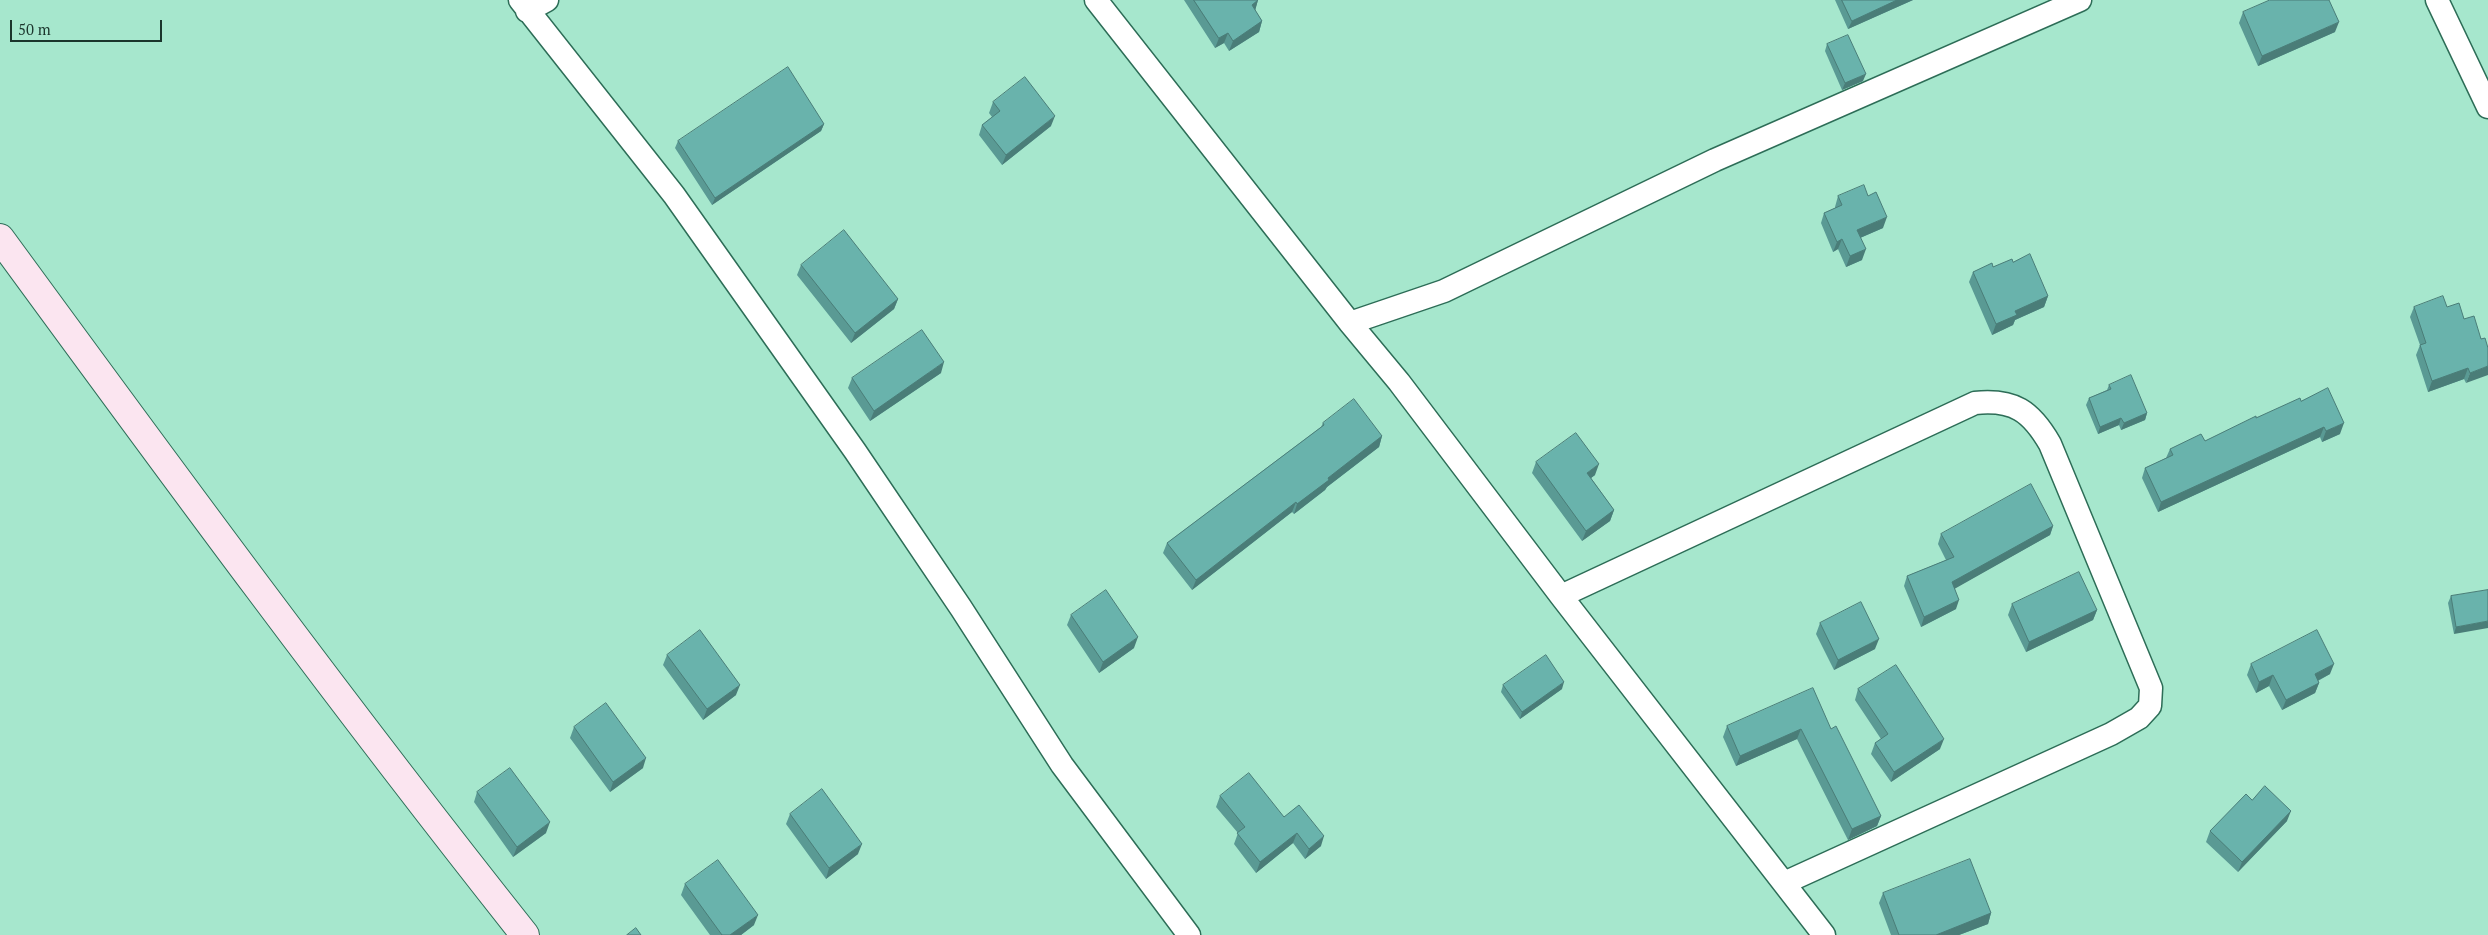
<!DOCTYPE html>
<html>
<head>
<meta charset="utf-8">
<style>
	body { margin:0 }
	#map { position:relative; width:2488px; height:935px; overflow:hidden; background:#a6e7cd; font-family:"PT Serif",serif }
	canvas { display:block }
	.scale { position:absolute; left:10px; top:20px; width:152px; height:22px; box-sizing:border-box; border:2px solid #1b352c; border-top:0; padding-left:6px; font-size:15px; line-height:18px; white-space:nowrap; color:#1b352c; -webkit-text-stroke:4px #a6e7cd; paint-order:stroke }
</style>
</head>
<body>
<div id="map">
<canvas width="2488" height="935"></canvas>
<div class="scale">50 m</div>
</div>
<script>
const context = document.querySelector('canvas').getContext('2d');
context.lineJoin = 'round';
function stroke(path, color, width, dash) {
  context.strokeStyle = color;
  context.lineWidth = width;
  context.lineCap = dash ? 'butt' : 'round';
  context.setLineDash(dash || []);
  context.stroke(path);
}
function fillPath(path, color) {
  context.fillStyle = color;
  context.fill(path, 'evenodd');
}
const street = new Path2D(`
	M520,0L674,195L855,451L961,608L1062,765L1189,935
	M1096,0L1350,323L1399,382L1561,596L1824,935
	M2437,0L2488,107
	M527,11L547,0
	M1350,323L1444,291L1715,160L2080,0
	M1561,596L1975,403C2014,399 2031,411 2050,444L2151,688L2150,706L2139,718L2111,734L1784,883`);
const secondary = new Path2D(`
	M0,238C172,473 344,707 525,935`);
const wall = new Path2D(`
	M1184,0H1258L1255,10L1262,21L1259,32L1229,51L1224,43L1215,48Z
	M1835,0H1913L1848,29Z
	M2243,12L2335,32L2258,66L2239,23Z
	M1827,44L1863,81L1842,90L1825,51Z
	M993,102L1051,126L1002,165L979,135L982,125L992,117L989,113Z
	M824,124L821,131L712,205L675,148L678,141Z
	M1838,196L1883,228L1860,238L1862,260L1846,267L1838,249L1833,252L1821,223L1824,213L1835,208V207Z
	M2013,262L2048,296L2044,307L2015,320L2013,325L1992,335L1969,282L1973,272Z
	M801,265L898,299L894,309L851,343L797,275Z
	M2414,307H2447L2464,319L2481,339L2485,338L2466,383L2464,379L2428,392L2416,355L2420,345L2410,317Z
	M941,373L870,421L848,388L852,378Z
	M2109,385L2147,413L2145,420L2121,430L2119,425L2098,434L2086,405L2089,398L2107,390Z
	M2301,401L2340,434L2322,442L2320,437L2158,512L2142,478L2145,468L2166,458L2170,449L2205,441L2256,418Z
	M1323,423L1382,436L1379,447L1327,487L1325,490L1294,514L1292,512L1192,590L1163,553L1167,543L1321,427Z
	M1536,462L1595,475L1591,478L1614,510L1610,521L1582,541L1532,473Z
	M2053,526L2050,535L1955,588L1956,609L1921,627L1904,586L1907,576L1946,560L1938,544L1941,534Z
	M2488,590L2454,634L2448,603L2451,596Z
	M2012,604L2097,610L2093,620L2026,652L2008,615Z
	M1071,615L1134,648L1099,673L1067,625Z
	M1820,623L1875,649L1834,670L1816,634Z
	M667,655L736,695L703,720L663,665Z
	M2251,664L2330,674L2318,681L2319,683L2315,693L2282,710L2269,686L2256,693L2247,675Z
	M1503,685L1562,689L1520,719L1501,692Z
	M1858,689L1940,749L1891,782L1871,754L1875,743L1881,739L1855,700Z
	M1727,726L1831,729L1881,816L1877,826L1848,840L1797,739L1736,766L1723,737Z
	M574,727L643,768L610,792L570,738Z
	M477,792L546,833L513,857L474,802Z
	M1220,796L1284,817L1321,846L1305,859L1293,843L1256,873L1234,844L1238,833L1216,807Z
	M2252,800L2287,821L2238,872L2206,842L2210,831Z
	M790,814L858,854L826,879L786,824Z
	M685,884L754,925L741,935H710L681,895Z
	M1883,893L1991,913L1988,924L1959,935H1891L1879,903Z`);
const shadedWall = new Path2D(`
	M1258,0L1255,11L1252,5Z
	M1897,0H1913L1848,29L1852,21Z
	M1262,21L1259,32L1229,51L1233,41Z
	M2339,22L2335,32L2258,66L2262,56Z
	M1228,33L1224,43L1215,48L1219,38Z
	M1866,74L1863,81L1842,90L1845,83Z
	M1055,116L1051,126L1002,165L1006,155Z
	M824,124L821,131L712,205L715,198Z
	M1887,217L1883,228L1853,241L1857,230Z
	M1842,239L1838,249L1833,252L1837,242Z
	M1866,249L1862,260L1846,267L1850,256Z
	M2048,296L2044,307L2015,320L2013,325L1992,335L1996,324L2015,311Z
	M898,299L894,309L851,343L855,333Z
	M944,362L941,373L870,421L874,411Z
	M2488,366V375L2466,383L2470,373Z
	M2468,368L2464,379L2428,392L2432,381Z
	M2147,413L2145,420L2121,430L2124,423Z
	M2121,418L2119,425L2098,434L2100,427Z
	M2344,423L2340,434L2322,442L2326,431Z
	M2324,427L2320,437L2158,512L2161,502Z
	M1382,436L1379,447L1327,487L1325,490L1294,514L1297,504L1328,478Z
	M1599,464L1595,475L1583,484L1587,473Z
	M1296,502L1292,512L1192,590L1196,580Z
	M1614,510L1610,521L1582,541L1586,531Z
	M2053,526L2050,535L1949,592L1952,582Z
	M1959,600L1956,609L1921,627L1924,617Z
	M2097,610L2093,620L2026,652L2029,642Z
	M2488,621V628L2454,634L2456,627Z
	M1138,637L1134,648L1099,673L1103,662Z
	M1879,639L1875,649L1834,670L1838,660Z
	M2334,664L2330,674L2311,684L2315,674Z
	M2273,675L2269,686L2256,693L2259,682Z
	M1564,682L1562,689L1520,719L1522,712Z
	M2319,683L2315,693L2282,710L2286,700Z
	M740,685L736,695L703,720L707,709Z
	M1801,729L1797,739L1736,766L1740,756Z
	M1944,739L1940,749L1891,782L1894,772Z
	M646,758L643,768L610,792L613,782Z
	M2291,811L2287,821L2238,872L2242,862Z
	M1881,816L1877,826L1848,840L1852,829Z
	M550,822L546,833L513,857L517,847Z
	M1297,833L1293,843L1256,873L1260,862Z
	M1324,836L1321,846L1305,859L1309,849Z
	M862,844L858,854L826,879L829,868Z
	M1991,913L1988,924L1959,935H1936Z
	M758,915L754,925L741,935H730Z`);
const building = new Path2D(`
	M1194,0H1258L1252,5L1262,21L1233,41L1228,33L1219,38Z
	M1842,0H1897L1852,21Z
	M2270,0H2329L2339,22L2262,56L2243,12Z
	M1848,35L1866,74L1845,83L1827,44Z
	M788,67L824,124L715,198L678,141Z
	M1025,77L1055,116L1006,155L982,125L1000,111L993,102Z
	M1864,185L1868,196L1876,192L1887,217L1857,230L1866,249L1850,256L1842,239L1837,242L1824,213L1842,205L1838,196Z
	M844,230L898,299L855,333L801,265Z
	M2030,254L2048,296L2015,311L2017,315L1996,324L1973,272L1992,263L1993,267L2012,259L2013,262Z
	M2443,296L2447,307L2459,303L2464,319L2474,316L2481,339L2485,338L2488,348V366L2470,373L2468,368L2432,381L2420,345L2426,343L2414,307Z
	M922,330L944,362L874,411L852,378Z
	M2131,375L2147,413L2124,423L2121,418L2100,427L2089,398L2111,389L2109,385Z
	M2328,388L2344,423L2326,431L2324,427L2161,502L2145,468L2173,455L2170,449L2201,434L2205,441L2256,416V418L2300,398L2301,401Z
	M1354,399L1382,436L1328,478L1329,480L1297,504L1296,502L1196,580L1167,543L1324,425L1323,423Z
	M1576,433L1599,464L1587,473L1614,510L1586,531L1536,462Z
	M2031,484L2053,526L1952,582L1959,600L1924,617L1907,576L1954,557L1941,534Z
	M2079,572L2097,610L2029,642L2012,604Z
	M1106,590L1138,637L1103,662L1071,615Z
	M2488,590V621L2456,627L2451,596Z
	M1861,602L1879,639L1838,660L1820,623Z
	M700,630L740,685L707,709L667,655Z
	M2317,630L2334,664L2315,674L2319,683L2286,700L2273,675L2259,682L2251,664Z
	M1546,655L1564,682L1522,712L1503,685Z
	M1896,665L1944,739L1894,772L1875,743L1888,734L1858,689Z
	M1813,688L1831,729L1836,726L1881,816L1852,829L1801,729L1740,756L1727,726Z
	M606,703L646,758L613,782L574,727Z
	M510,768L550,822L517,847L477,792Z
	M1249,773L1284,817L1299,805L1324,836L1309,849L1297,833L1260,862L1237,833L1245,827L1220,796Z
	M2265,786L2291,811L2242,862L2210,831L2246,794L2252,800Z
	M822,789L862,844L829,868L790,814Z
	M1970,859L1991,913L1936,935H1899L1883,893Z
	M718,860L758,915L730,935H722L685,884Z
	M636,928L641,935H627Z`);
stroke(street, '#2d6d57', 25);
stroke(secondary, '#2d6d57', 30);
stroke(street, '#fff', 22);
stroke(secondary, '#fbe5f0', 28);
fillPath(wall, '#5a9a94');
fillPath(shadedWall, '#4a7d78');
fillPath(building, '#69b3ac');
stroke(building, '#4a7d78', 1);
</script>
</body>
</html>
